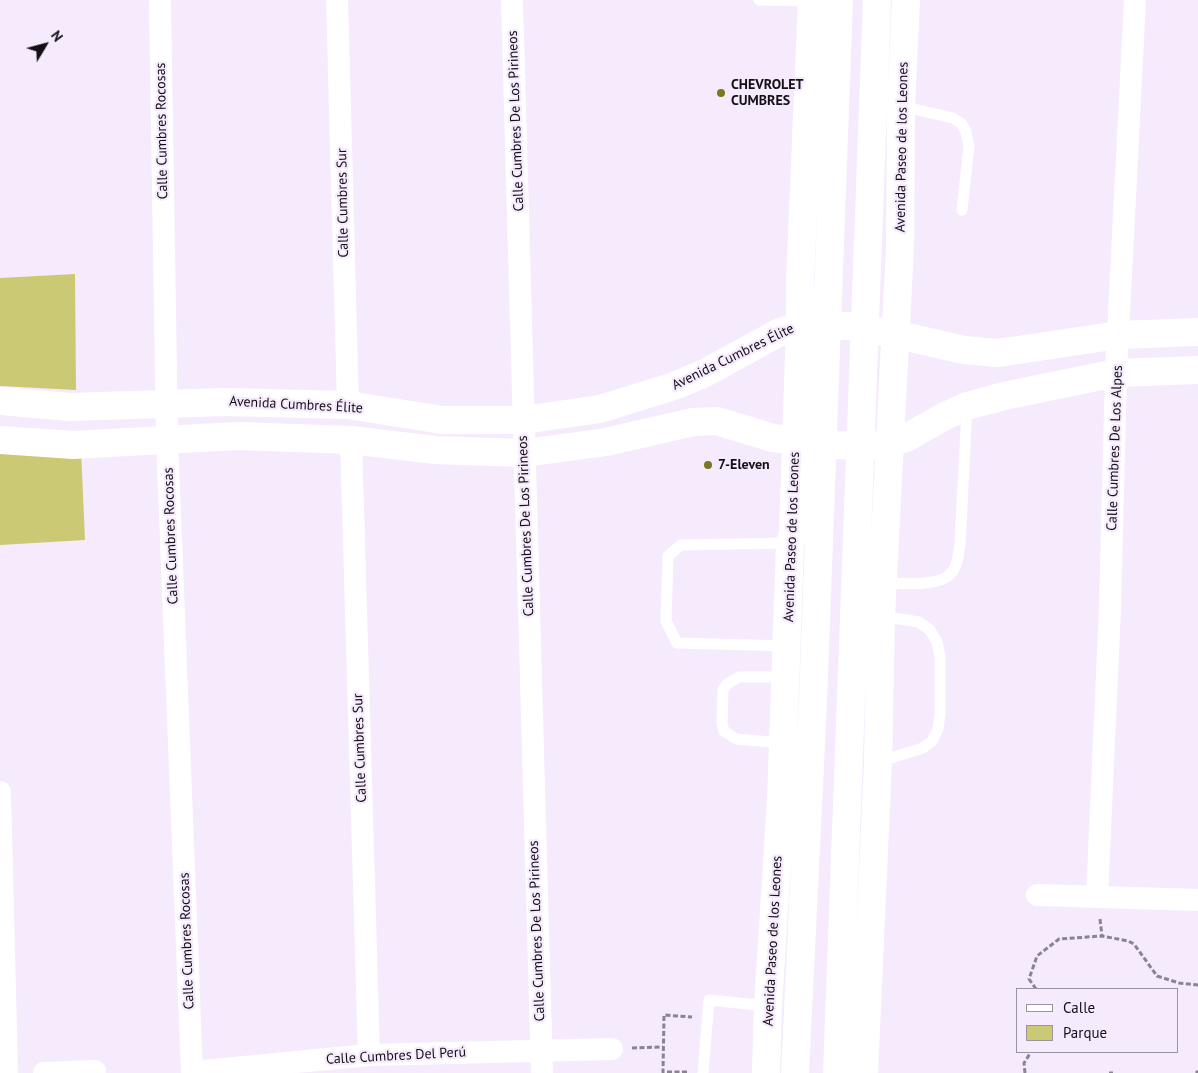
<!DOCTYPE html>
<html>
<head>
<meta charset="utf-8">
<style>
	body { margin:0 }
	#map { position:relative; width:1198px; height:1073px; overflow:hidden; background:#f6ebfd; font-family:"PT Sans",sans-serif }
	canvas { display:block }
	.legend { position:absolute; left:1016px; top:988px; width:162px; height:65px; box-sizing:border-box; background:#f6ebfd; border:1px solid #9c93a1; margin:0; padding:6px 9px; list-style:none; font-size:15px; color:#140f17 }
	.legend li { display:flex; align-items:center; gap:10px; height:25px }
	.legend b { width:25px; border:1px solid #9c93a1 }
	.north { position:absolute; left:20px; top:20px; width:50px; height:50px; -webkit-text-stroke:4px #f6ebfd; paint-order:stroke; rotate:53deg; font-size:14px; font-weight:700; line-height:20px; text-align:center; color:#140f17 }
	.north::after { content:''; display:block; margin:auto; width:18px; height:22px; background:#140f17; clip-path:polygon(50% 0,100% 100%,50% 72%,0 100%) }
</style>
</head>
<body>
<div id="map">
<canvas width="1198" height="1073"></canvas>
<ul class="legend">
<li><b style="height:6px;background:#fff"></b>Calle</li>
<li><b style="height:14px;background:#cbc974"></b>Parque</li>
</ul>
<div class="north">N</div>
</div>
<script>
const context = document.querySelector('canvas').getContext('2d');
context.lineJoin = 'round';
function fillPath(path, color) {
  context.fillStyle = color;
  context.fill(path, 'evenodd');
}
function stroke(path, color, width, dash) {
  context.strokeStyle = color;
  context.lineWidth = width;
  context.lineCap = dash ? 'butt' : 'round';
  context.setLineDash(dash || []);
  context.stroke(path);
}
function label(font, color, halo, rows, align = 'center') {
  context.font = font + ' "PT Sans",sans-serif';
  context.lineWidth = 4.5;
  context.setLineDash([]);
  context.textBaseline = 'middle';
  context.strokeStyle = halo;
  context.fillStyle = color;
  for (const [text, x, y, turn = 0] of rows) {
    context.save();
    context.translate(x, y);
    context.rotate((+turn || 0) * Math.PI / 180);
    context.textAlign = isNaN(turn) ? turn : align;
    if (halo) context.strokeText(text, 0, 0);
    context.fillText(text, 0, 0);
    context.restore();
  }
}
const green = new Path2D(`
	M75,274L76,390L0,386V278Z
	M0,448L81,450L85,540L0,545Z`);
const path = new Path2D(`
	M1100,919L1102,936
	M1036,989L1029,979L1037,956L1059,939L1102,936L1128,941L1134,944L1157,976L1179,983L1198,985
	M632,1048L663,1047
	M687,1072H663L664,1015L692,1017
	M1025,1073L1024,1063L1031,1052
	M1109,1073H1113
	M1196,1073L1198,1071`);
const service = new Path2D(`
	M759,0L812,1
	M901,106L953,118L962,124L966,132L969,146L962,210
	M883,583C901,583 942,588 953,571C958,564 958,554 960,545L967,408
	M788,646L677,643L666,621L668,556L681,545L790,543
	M783,743L736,739L724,731L722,724L723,690L727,684L739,677H786
	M878,762L923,748L932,741L938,729L940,714V656L937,642L930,630L919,622L881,616
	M703,1073L709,1000L768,1006`);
const minor = new Path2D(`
	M160,0L167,439L192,1073
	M337,0L348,405
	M512,0L542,1073
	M351,440L369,1055
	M0,792L7,1073
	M1037,895L1198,900
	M1097,897L1110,608L1116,373L1135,0
	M192,1072L369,1055L612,1049
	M44,1073L95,1071`);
const tertiary = new Path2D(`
	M0,401L70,407L225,402L348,405L442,420H523L600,409L674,386L705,373L778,333L800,325L848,326L894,334L964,350L998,353L1119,335L1198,332
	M0,440L73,445L237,436L351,440L435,450L525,453L606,442L693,422L717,421L773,438L831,445L872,446L891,443L906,438L945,416L967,406L1004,396L1116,373L1198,370`);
const primary = new Path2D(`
	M766,1073L768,1006L781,799L790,543L793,533L800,325V281L812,0
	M795,1073L813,702L839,0
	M837,1073L877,0
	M864,1073L878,762L881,616L900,247L901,106L906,0`);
const markers = [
	[721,93,5,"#7a771c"],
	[708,465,5,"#7a771c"]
];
const poiNames = [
	["CHEVROLET",731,85],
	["CUMBRES",731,101],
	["7-Eleven",718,465]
];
const streetNames = [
	["Calle Cumbres De Los Pirineos",516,121,-92],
	["Calle Cumbres Rocosas",162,131,-91],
	["Avenida Paseo de los Leones",902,147,-89],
	["Calle Cumbres Sur",343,203,-91],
	["Avenida Cumbres Élite",733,357,-26],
	["Avenida Cumbres Élite",296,405,3],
	["Calle Cumbres De Los Alpes",1115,448,-88],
	["Calle Cumbres De Los Pirineos",526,526,-92],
	["Calle Cumbres Rocosas",171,536,-92],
	["Avenida Paseo de los Leones",792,537,-88],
	["Calle Cumbres Sur",360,748,-92],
	["Calle Cumbres De Los Pirineos",537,931,-92],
	["Calle Cumbres Rocosas",187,941,-92],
	["Avenida Paseo de los Leones",773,941,-87],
	["Calle Cumbres Del Perú",396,1056,-3]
];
fillPath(green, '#cbc974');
stroke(path, '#8b8390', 3, [5, 2.5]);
stroke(service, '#fff', 11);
stroke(minor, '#fff', 22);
stroke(tertiary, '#fff', 28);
stroke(primary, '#fff', 28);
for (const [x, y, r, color] of markers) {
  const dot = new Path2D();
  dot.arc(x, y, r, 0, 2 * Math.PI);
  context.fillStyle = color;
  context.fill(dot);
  stroke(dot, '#f6ebfd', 2);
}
label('bold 14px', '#140f17', '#f6ebfd', poiNames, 'left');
label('14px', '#140f17', '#f6ebfd', streetNames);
</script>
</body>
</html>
